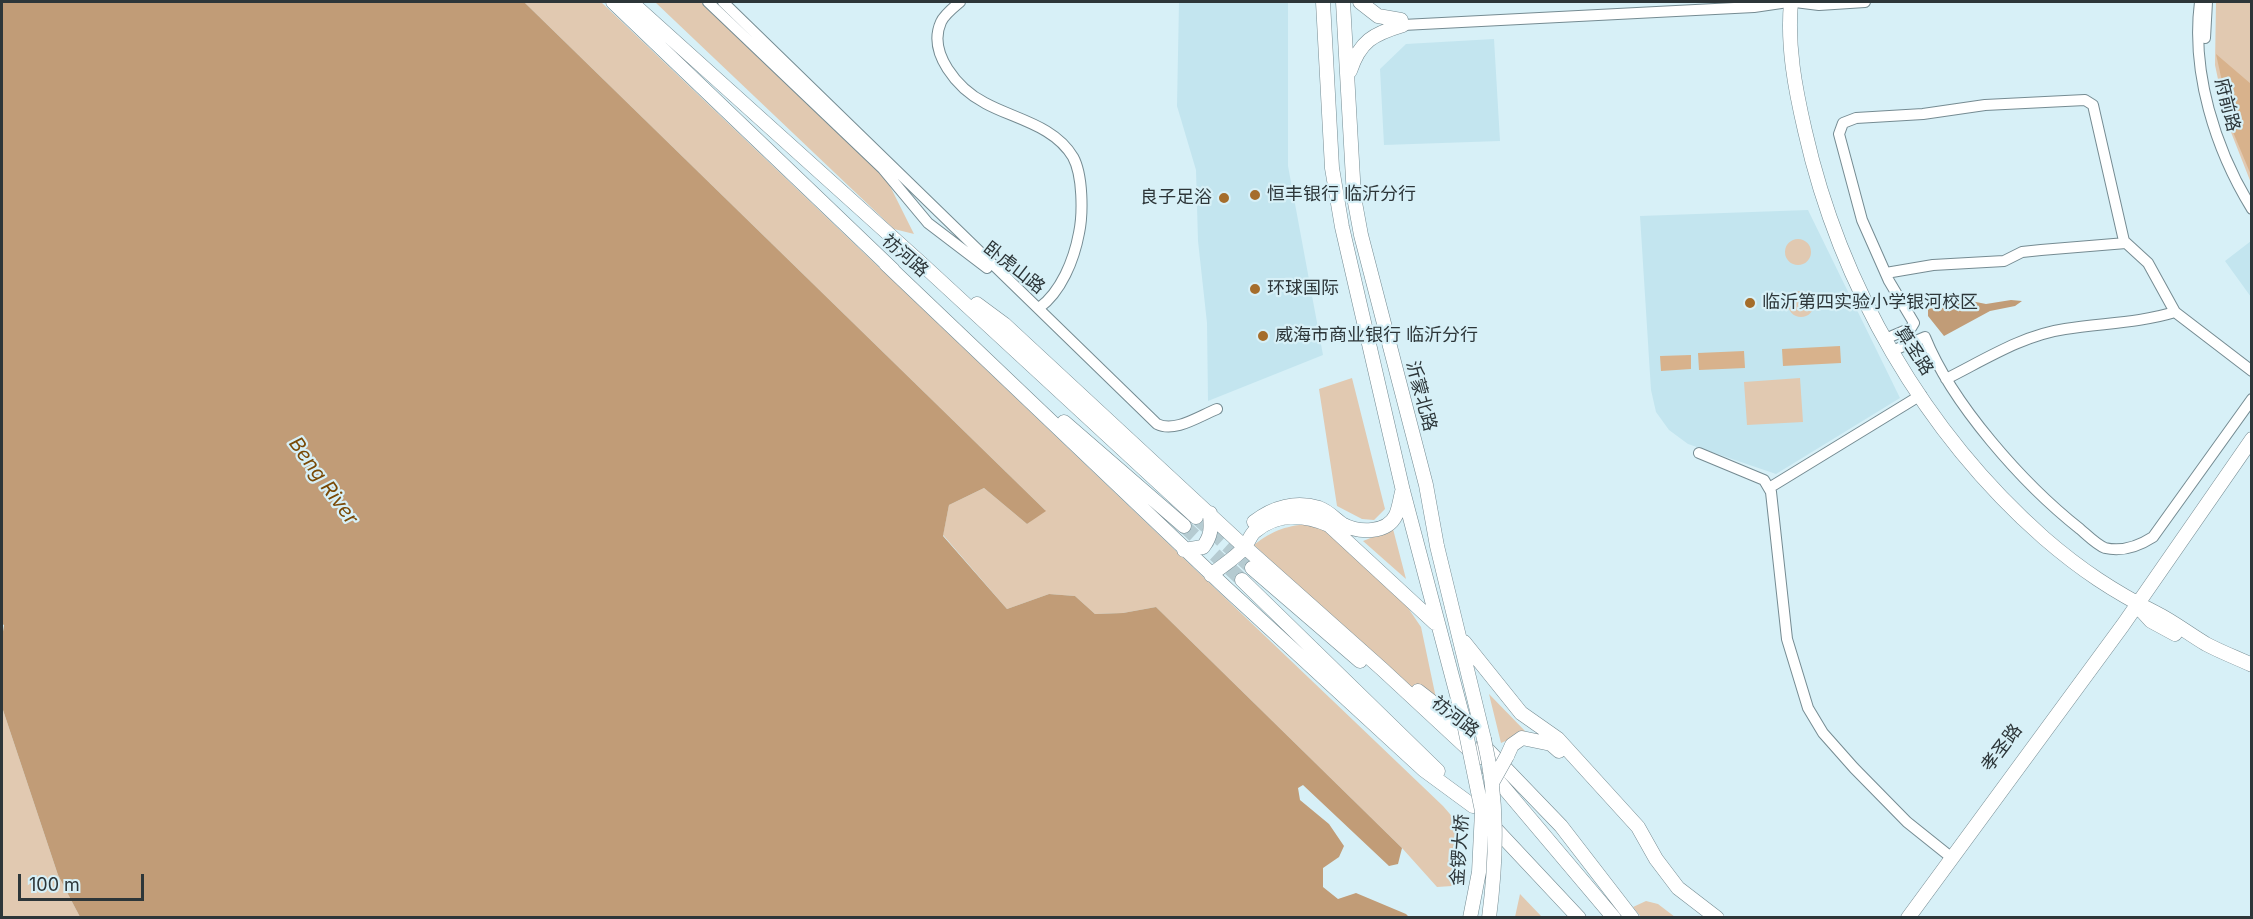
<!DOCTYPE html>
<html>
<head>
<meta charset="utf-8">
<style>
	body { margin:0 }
	#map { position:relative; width:2253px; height:919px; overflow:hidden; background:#d7f0f7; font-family:Inter,sans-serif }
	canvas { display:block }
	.frame { position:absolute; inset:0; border:3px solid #2d3639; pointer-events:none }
	.scale { position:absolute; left:18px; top:874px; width:126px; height:27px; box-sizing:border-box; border:3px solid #2d3639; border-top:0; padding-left:8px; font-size:18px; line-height:21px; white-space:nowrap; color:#2d3639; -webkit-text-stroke:4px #d7f0f7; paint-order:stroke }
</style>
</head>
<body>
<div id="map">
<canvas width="2253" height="919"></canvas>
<div class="frame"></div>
<div class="scale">100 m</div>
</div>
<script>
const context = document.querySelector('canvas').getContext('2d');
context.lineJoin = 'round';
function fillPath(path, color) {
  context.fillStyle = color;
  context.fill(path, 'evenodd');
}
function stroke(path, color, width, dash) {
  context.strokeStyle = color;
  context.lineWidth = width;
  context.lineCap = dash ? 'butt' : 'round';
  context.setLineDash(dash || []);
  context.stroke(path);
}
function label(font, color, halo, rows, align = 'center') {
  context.font = font + ' Inter,"Noto Sans SC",sans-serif';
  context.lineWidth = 4.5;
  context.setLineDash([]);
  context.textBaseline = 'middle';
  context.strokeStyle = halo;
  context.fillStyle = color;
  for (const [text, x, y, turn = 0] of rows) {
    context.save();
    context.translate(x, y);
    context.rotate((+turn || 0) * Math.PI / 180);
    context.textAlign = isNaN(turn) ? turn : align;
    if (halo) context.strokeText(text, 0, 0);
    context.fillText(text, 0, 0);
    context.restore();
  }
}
const built = new Path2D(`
	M1179,2H1288V166L1323,355L1208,401L1207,323L1198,241L1196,170L1177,106Z
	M1494,39L1500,141L1384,145L1380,69L1406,44Z
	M1808,210L1900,398L1776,474L1688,444L1669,430L1656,412L1651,390L1640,216Z
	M2251,241L2252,297H2251L2225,261Z`);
const green = new Path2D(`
	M524,2H601L619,19L1443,806L1462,828L1453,847L1452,886L1437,887L1402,848L1156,607L1123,613L1095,614L1075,596L1049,594L1007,609L943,535L949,505L984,488L1027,524L1045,510Z
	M655,2H701L887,180L914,234L894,229Z
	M2216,2H2251V183L2227,122L2215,65Z
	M1785 252a13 13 0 1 1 26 0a13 13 0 1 1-26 0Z
	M1788 304a13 13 0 1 1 26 0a13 13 0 1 1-26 0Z
	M1352,378L1385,509L1374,520L1362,519L1337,506L1319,389Z
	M1800,378L1803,422L1747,425L1744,382Z
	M1312,524L1328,531L1404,602L1421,627L1440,717L1254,545C1273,530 1288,525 1312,524Z
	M1393,529L1406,579L1363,541Z
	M1489,694L1526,732L1501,743Z
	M2,707L58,875L80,917H2Z
	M1520,894L1542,917H1515Z
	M1646,901L1658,904L1675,917H1641L1633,907Z`);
const forest = new Path2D(`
	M2216,54L2251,84V175L2233,132Z
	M1840,346L1841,363L1783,366L1782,349Z
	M1744,351L1745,368L1699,370L1698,353Z
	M1691,355V369L1661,371L1660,356Z`);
const water = new Path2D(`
	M2,2H524L1046,511L1027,524L984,488L949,505L943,536L1007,609L1049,594L1075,596L1095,614L1123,613L1156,607L1402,848L1398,864L1389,866L1303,785L1298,788L1300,800L1329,824L1344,846L1339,857L1323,868V887L1338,899L1356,893L1406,914L1409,917H80L58,875L2,707V638L4,625L2,624Z
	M2011,300L2022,301L2015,306L1990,311L1944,336L1928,316V309L1971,301L1986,304Z`);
const majorTunnel = new Path2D(`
	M1196,517L1252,568
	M1184,526L1242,580`);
const minor = new Path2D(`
	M708,2L883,169L928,223L987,268
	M723,2L1157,424C1175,433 1199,416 1217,409
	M960,2C954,7 944,15 941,22C927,53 958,89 985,103C1014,119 1054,125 1073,157C1083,175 1083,214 1079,233C1074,260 1061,292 1039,308
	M1795,2L1819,5L1865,2
	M2200,2C2191,72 2215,149 2252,209
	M1403,25L1754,7L1788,2
	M2205,38L2207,2
	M1886,273L1933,265L2004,261L2022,252L2041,250L2126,243
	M1892,336L1911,328L1914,323L1889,281L1862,220L1839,134L1843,123L1856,118L1923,114L1985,105L2085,100L2093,105L2124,241L2148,263L2175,312L2252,371
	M1899,348L1925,337C1952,404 2023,484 2080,529C2087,535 2097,545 2105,548C2122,552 2139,546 2153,537L2252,399
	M1946,379C1984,360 2023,335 2065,329C2102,323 2139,323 2175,312
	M1699,453L1764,480L1771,492L1787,639L1808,708L1823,733L1854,768L1907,822L1947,854
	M1769,488L1921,395`);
const major = new Path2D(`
	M613,2L893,270
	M631,2L923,265L1196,517
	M1323,2L1332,168L1342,227L1403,491L1462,714
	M1343,2L1354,197L1361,235L1426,485L1437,546L1484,739
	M1360,2L1378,16L1401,20
	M1791,2C1787,46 1795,88 1805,131C1840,286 1924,432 2044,538C2081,570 2113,591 2156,613C2174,622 2189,634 2206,644C2221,652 2237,658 2252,665
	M1350,71C1360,41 1373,34 1403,25
	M886,264L1226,588L1424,770L1473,806
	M977,304L1004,324L1237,540L1382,669L1478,758
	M1064,422L1184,526
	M1254,522C1273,507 1296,501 1319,508C1328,511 1335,519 1342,524C1358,533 1387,534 1396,515C1399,508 1400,500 1402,492
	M1184,550L1203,547C1212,535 1211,528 1210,513
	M1252,568L1360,661
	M1211,575C1222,566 1235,558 1244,548C1248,543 1250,536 1254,532C1277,512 1303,514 1329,525L1435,623
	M1242,580L1438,771
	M2140,609L2151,621L2175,634
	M1464,642L1521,713L1558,739L1638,827L1656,859L1678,888L1717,918
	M1418,691L1467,729
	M1483,745L1561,826L1632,918
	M1507,756L1512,745L1522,738L1551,744L1559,751
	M1489,770L1614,918
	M1490,823L1579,918
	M1908,918L2123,625L2252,439`);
const majorBridge = new Path2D(`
	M1462,714L1482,811L1479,872L1470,918
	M1484,739C1498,799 1497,856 1489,918
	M1493,781L1507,756`);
const markers = [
	[1255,195,6,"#a56d2b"],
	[1224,198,6,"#a56d2b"],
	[1255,289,6,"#a56d2b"],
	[1750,303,6,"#a56d2b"],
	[1263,336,6,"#a56d2b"]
];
const streetNames = [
	["府前路",2227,105,76],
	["祊河路",905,256,41],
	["卧虎山路",1014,268,38],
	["算圣路",1914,351,57],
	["沂蒙北路",1421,396,75],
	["祊河路",1455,717,38],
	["孝圣路",2002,748,-53],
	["金锣大桥",1460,850,-86]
];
const poiNames = [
	["恒丰银行 临沂分行",1267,195],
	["良子足浴",1212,198,"right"],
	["环球国际",1267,289],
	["临沂第四实验小学银河校区",1762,303],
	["威海市商业银行 临沂分行",1275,336]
];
const waterNames = [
	["Beng River",323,481,54]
];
fillPath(built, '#c3e5ef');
fillPath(green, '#e1c9b1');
fillPath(forest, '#d8b28c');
fillPath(water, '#c19c77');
stroke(majorTunnel, '#b5cbd1', 14, [14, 7]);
stroke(minor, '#758b92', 12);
stroke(major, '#758b92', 15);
stroke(minor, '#fff', 10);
stroke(major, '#fff', 14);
stroke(majorBridge, '#758b92', 15, []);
stroke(majorBridge, '#fff', 14);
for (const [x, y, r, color] of markers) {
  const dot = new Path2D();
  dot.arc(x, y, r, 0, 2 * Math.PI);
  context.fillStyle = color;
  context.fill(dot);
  stroke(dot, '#d7f0f7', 2);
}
label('18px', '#2d3639', '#d7f0f7', streetNames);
label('18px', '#2d3639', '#d7f0f7', poiNames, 'left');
label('italic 20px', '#794906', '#d7f0f7', waterNames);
</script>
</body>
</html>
